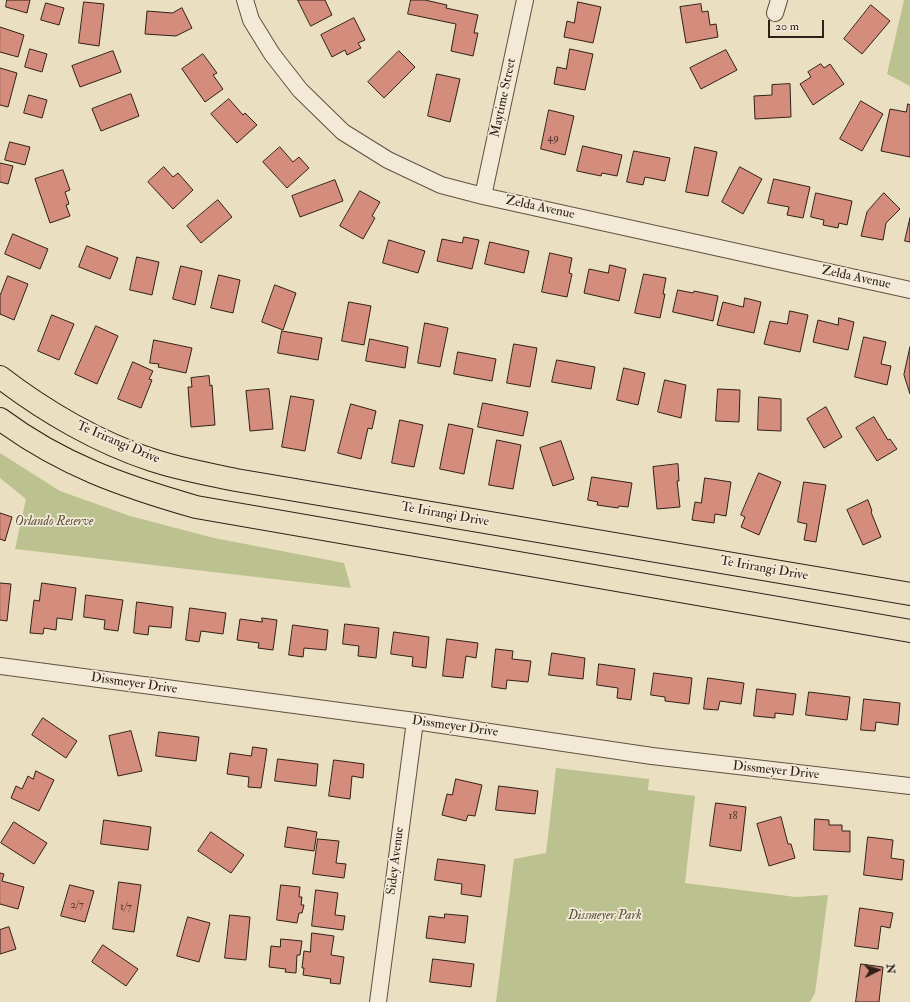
<!DOCTYPE html>
<html>
<head>
<meta charset="utf-8">
<style>
	body { margin:0 }
	#map { position:relative; width:910px; height:1002px; overflow:hidden; background:#ebdfc1; font-family:"IM FELL Double Pica",serif }
	canvas { display:block }
	.north { position:absolute; left:858px; top:950px; width:40px; height:40px; -webkit-text-stroke:3px #f2ead7; paint-order:stroke; rotate:85deg; font-size:11px; font-weight:700; line-height:16px; text-align:center; color:#312018 }
	.north::after { content:''; display:block; margin:auto; width:14px; height:18px; background:#312018; clip-path:polygon(50% 0,100% 100%,50% 72%,0 100%) }
	.scale { position:absolute; left:768px; top:20px; width:56px; height:18px; box-sizing:border-box; border:2px solid #312018; border-top:0; padding-left:5px; font-size:12px; line-height:14px; white-space:nowrap; color:#312018; -webkit-text-stroke:3px #f2ead7; paint-order:stroke }
</style>
</head>
<body>
<div id="map">
<canvas width="910" height="1002"></canvas>
<div class="north">N</div>
<div class="scale">20 m</div>
</div>
<script>
const context = document.querySelector('canvas').getContext('2d');
context.lineJoin = 'round';
function fillPath(path, color) {
  context.fillStyle = color;
  context.fill(path, 'evenodd');
}
function stroke(path, color, width, dash) {
  context.strokeStyle = color;
  context.lineWidth = width;
  context.lineCap = dash ? 'butt' : 'round';
  context.setLineDash(dash || []);
  context.stroke(path);
}
function label(font, color, halo, rows, align = 'center') {
  context.font = font + ' "IM FELL Double Pica",serif';
  context.lineWidth = 3.5;
  context.setLineDash([]);
  context.textBaseline = 'middle';
  context.strokeStyle = halo;
  context.fillStyle = color;
  for (const [text, x, y, turn = 0] of rows) {
    context.save();
    context.translate(x, y);
    context.rotate((+turn || 0) * Math.PI / 180);
    context.textAlign = isNaN(turn) ? turn : align;
    if (halo) context.strokeText(text, 0, 0);
    context.fillText(text, 0, 0);
    context.restore();
  }
}
const green = new Path2D(`
	M904,0H910V86L887,74Z
	M0,453L60,491L130,516L214,538L344,563L351,588L15,549L26,499L0,478Z
	M556,768L649,779L648,790L695,796L685,883L796,897L828,895L815,993L810,1002H496L514,859L546,853Z`);
const building = new Path2D(`
	M7,0H30L27,13L6,7Z
	M298,0H325L332,15L311,26Z
	M411,0H425L447,5L446,8L478,15L474,33H478L473,56L451,51L456,24L408,14Z
	M84,2L104,4L99,46L79,43Z
	M578,2L601,7L593,43L564,37L567,21L574,23Z
	M46,3L64,8L59,25L41,20Z
	M701,4L702,12L708,11L710,25L716,24L718,37L686,43L680,7Z
	M871,5L890,21L862,54L844,39Z
	M182,8L192,28L176,36L145,34L147,11L172,13Z
	M354,18L365,40L358,43L361,48L347,55L345,50L332,57L321,35Z
	M0,27L24,35L18,57L0,52Z
	M30,49L47,54L42,72L25,67Z
	M570,49L593,54L585,90L554,84L557,67L566,69Z
	M726,50L737,70L701,89L690,68Z
	M113,51L121,72L80,87L72,66Z
	M399,51L415,67L384,98L368,82Z
	M203,54L217,73L213,75L223,89L205,102L182,69Z
	M821,64L824,68L830,64L844,84L813,105L800,84L811,77L808,72Z
	M0,68L17,73L8,107L0,105Z
	M437,74L460,79L450,122L428,116Z
	M790,84L791,117L755,119L754,96L772,95V85Z
	M131,94L139,116L101,131L92,109Z
	M29,95L47,100L42,118L24,113Z
	M229,99L243,115L245,113L257,125L237,143L211,114Z
	M861,101L883,114L862,151L840,139Z
	M908,104L910,105V157L881,151L890,109L906,112Z
	M549,110L574,116L565,155L541,149Z
	M10,142L30,147L25,165L5,160Z
	M583,146L622,155L617,176L602,173L601,176L577,171Z
	M280,147L293,162L299,157L309,168L287,188L263,162Z
	M695,147L717,152L708,196L686,192Z
	M634,151L670,158L665,181L645,177L643,185L627,182Z
	M0,163L13,166L8,184L0,182Z
	M164,167L173,177L178,173L193,190L173,209L148,182Z
	M740,167L762,179L743,214L722,202Z
	M63,170L70,190L65,192L69,204L66,205L70,216L50,223L35,179Z
	M774,179L810,187L803,218L787,215L789,207L768,203Z
	M335,180L343,201L300,217L292,196Z
	M360,191L380,202L372,216L375,218L363,239L340,226Z
	M816,193L852,201L847,225L839,223L838,228L823,225L824,220L811,217Z
	M884,193L900,209L886,223L883,240L861,236L867,212Z
	M218,200L232,217L201,243L187,226Z
	M910,218V242L905,241Z
	M13,234L48,249L40,269L5,254Z
	M464,237L479,240L472,269L437,261L442,239L462,243Z
	M389,240L425,251L418,273L383,263Z
	M490,242L529,251L524,273L485,264Z
	M87,246L118,258L110,279L79,267Z
	M550,253L572,258L569,273L572,274L567,297L542,292Z
	M137,257L159,262L152,295L130,290Z
	M610,265L626,269L619,301L584,293L589,269L608,273Z
	M181,266L202,271L195,305L173,299Z
	M644,274L666,278L663,294H665L660,318L635,313Z
	M219,275L240,280L233,313L211,308Z
	M8,276L28,284L14,320L0,314V296Z
	M275,285L296,293L283,330L262,322Z
	M678,290L693,293L694,291L718,296L713,321L673,312Z
	M745,298L761,302L754,333L717,325L723,302L743,307Z
	M349,302L371,306L364,345L342,341Z
	M790,311L808,315L800,352L764,344L770,321L787,324Z
	M52,315L74,324L59,360L38,351Z
	M839,318L854,322L848,350L813,342L818,320L838,325Z
	M425,323L448,328L440,367L418,363Z
	M96,326L118,336L97,384L75,374Z
	M282,331L322,338L318,360L278,353Z
	M864,337L886,342L881,364L891,366L887,385L855,377Z
	M370,339L408,347L405,368L366,361Z
	M154,340L192,348L186,373L158,367L159,364L150,363Z
	M514,344L537,348L530,387L507,383Z
	M910,347V394L904,375Z
	M458,352L496,359L492,381L454,374Z
	M557,360L595,367L591,389L552,382Z
	M133,362L153,371L149,379L152,380L141,408L118,399Z
	M624,368L645,373L638,405L617,400Z
	M209,376L210,386L212,385L215,425L191,427L188,387H192L191,378Z
	M665,380L686,385L681,418L658,412Z
	M269,389L273,429L250,431L246,391Z
	M718,389L740,390L739,422L716,421Z
	M291,396L314,400L305,451L282,447Z
	M759,397L781,399V431L758,430Z
	M483,403L528,412L523,436L478,427Z
	M351,404L376,411L372,429L368,428L361,459L338,453Z
	M826,407L842,437L824,448L807,419Z
	M874,417L888,440L890,439L897,449L877,461L856,428Z
	M400,420L423,425L414,467L392,463Z
	M449,424L473,429L464,474L440,469Z
	M497,440L521,445L513,489L489,485Z
	M561,441L574,479L553,486L540,448Z
	M678,464L679,481H677L680,507L657,509L653,467Z
	M759,473L781,482L759,535L741,527L745,517L741,515Z
	M592,477L632,483L628,507L619,506L618,508L597,505L598,502L588,500Z
	M705,478L731,482L726,516L715,514L714,523L692,520L695,502L701,503Z
	M804,482L826,485L816,542L804,540L807,524L798,522Z
	M868,500L872,511L871,512L881,537L863,545L847,510Z
	M0,513L12,517L5,541L0,539Z
	M0,583L11,584L7,621L0,620Z
	M42,583L76,588L72,620L57,618L56,630L44,628L43,634L30,633L34,600L39,601Z
	M86,595L123,600L118,631L104,629L105,620L84,617Z
	M137,602L173,607L171,628L149,626L148,635L134,633Z
	M190,608L226,613L223,634L201,631L199,642L186,640Z
	M262,618L277,620L273,650L258,648L259,643L237,640L240,619L262,622Z
	M345,624L379,628L376,658L358,656L359,646L343,644Z
	M293,625L328,630L326,650L304,648L303,657L289,655Z
	M394,632L429,637L426,668L412,666L413,657L391,654Z
	M447,639L478,643L476,658L466,656L463,678L443,676Z
	M496,649L513,651L512,659L531,661L528,682L507,680L506,689L492,687Z
	M552,653L585,658L583,679L549,675Z
	M599,664L635,669L631,700L617,698L618,688L597,685Z
	M654,673L692,678L689,704L665,701V697L651,695Z
	M708,678L744,683L741,704L720,701L718,710L704,709Z
	M757,689L796,694L793,715L775,713V718L754,716Z
	M809,692L850,697L847,720L806,715Z
	M864,699L900,703L898,725L876,722L875,731L861,730Z
	M43,718L77,741L66,758L32,735Z
	M131,731L142,771L118,776L109,736Z
	M159,732L199,737L196,761L156,756Z
	M253,747L267,749L261,788L248,787L249,777L227,774L230,753L251,756Z
	M278,759L318,764L316,786L275,781Z
	M334,760L364,764L363,778L352,776L350,799L329,796Z
	M36,771L54,780L39,811L11,798L16,786L22,789L28,776L33,779Z
	M456,779L482,785L475,816L468,815L466,821L442,815L447,794L452,795Z
	M499,786L538,791L535,814L496,810Z
	M716,803L746,807L741,851L710,846Z
	M781,817L788,844H791L795,858L769,866L757,824Z
	M815,819L829,820V825H842V831H850V852L814,850Z
	M104,820L151,827L148,850L101,844Z
	M14,822L47,843L34,864L1,843Z
	M288,827L317,832L314,851L285,847Z
	M211,832L244,855L231,873L198,851Z
	M868,837L893,840L891,858L904,860L902,880L864,875Z
	M318,839L339,841L336,863L346,864L344,878L313,874Z
	M438,859L485,865L481,897L461,894L462,884L435,880Z
	M0,873L4,874L2,881L24,887L18,909L0,904Z
	M119,882L141,885L134,932L113,929Z
	M70,885L94,891L85,922L61,916Z
	M281,885L300,887L299,897H302L301,905H304L302,913H299L297,923L277,920Z
	M316,890L338,893L335,915L345,916L343,930L312,926Z
	M860,908L893,913L890,928L881,926L878,949L855,946Z
	M445,914L468,916L465,943L426,938L429,916L444,918Z
	M230,915L250,917L246,960L225,958Z
	M188,917L210,923L199,962L177,956Z
	M9,927L16,949L0,954V930Z
	M312,933L334,936L331,955L344,957L340,984L330,983L331,979L303,975L304,968H302L304,951L310,952Z
	M281,939L302,941L300,955H297L296,973L285,972L286,969L269,967L271,946L280,947Z
	M103,945L138,969L126,986L92,962Z
	M433,959L474,964L471,987L430,982Z
	M861,964L883,967L879,1002H856Z`);
const minor = new Path2D(`
	M245,0L251,20L272,54L300,90L343,132L388,160L441,185L483,196L910,290
	M775,13L779,0
	M483,196L525,0
	M0,666L415,721L652,756L910,786
	M378,1002L415,721`);
const primary = new Path2D(`
	M0,377C44,411 99,443 152,460C179,469 208,474 236,480L910,594
	M0,419C62,465 123,486 196,507L910,631`);
const numberNames = [
	["49",553,139],
	["18",733,817],
	["2/7",77,906],
	["1/7",126,908]
];
const streetNames = [
	["Maytime Street",504,98,-78],
	["Zelda Avenue",540,208,12],
	["Zelda Avenue",856,278,12],
	["Te Irirangi Drive",118,443,23],
	["Te Irirangi Drive",445,515,10],
	["Te Irirangi Drive",764,569,10],
	["Dissmeyer Drive",134,684,8],
	["Dissmeyer Drive",455,727,8],
	["Dissmeyer Drive",776,771,6],
	["Sidey Avenue",396,861,-83]
];
const parkNames = [
	["Orlando Reserve",54,522],
	["Dissmeyer Park",605,916]
];
fillPath(green, '#bcc190');
fillPath(building, '#d48c7c');
stroke(building, '#312018', 1);
stroke(minor, '#605042', 18);
stroke(primary, '#312018', 24);
stroke(minor, '#f2ead7', 16);
stroke(primary, '#ebdfc1', 22);
label('11px', '#5a3b31', null, numberNames);
label('13px', '#312018', '#f2ead7', streetNames);
label('italic 13px', '#5b503c', '#f2ead7', parkNames);
</script>
</body>
</html>
